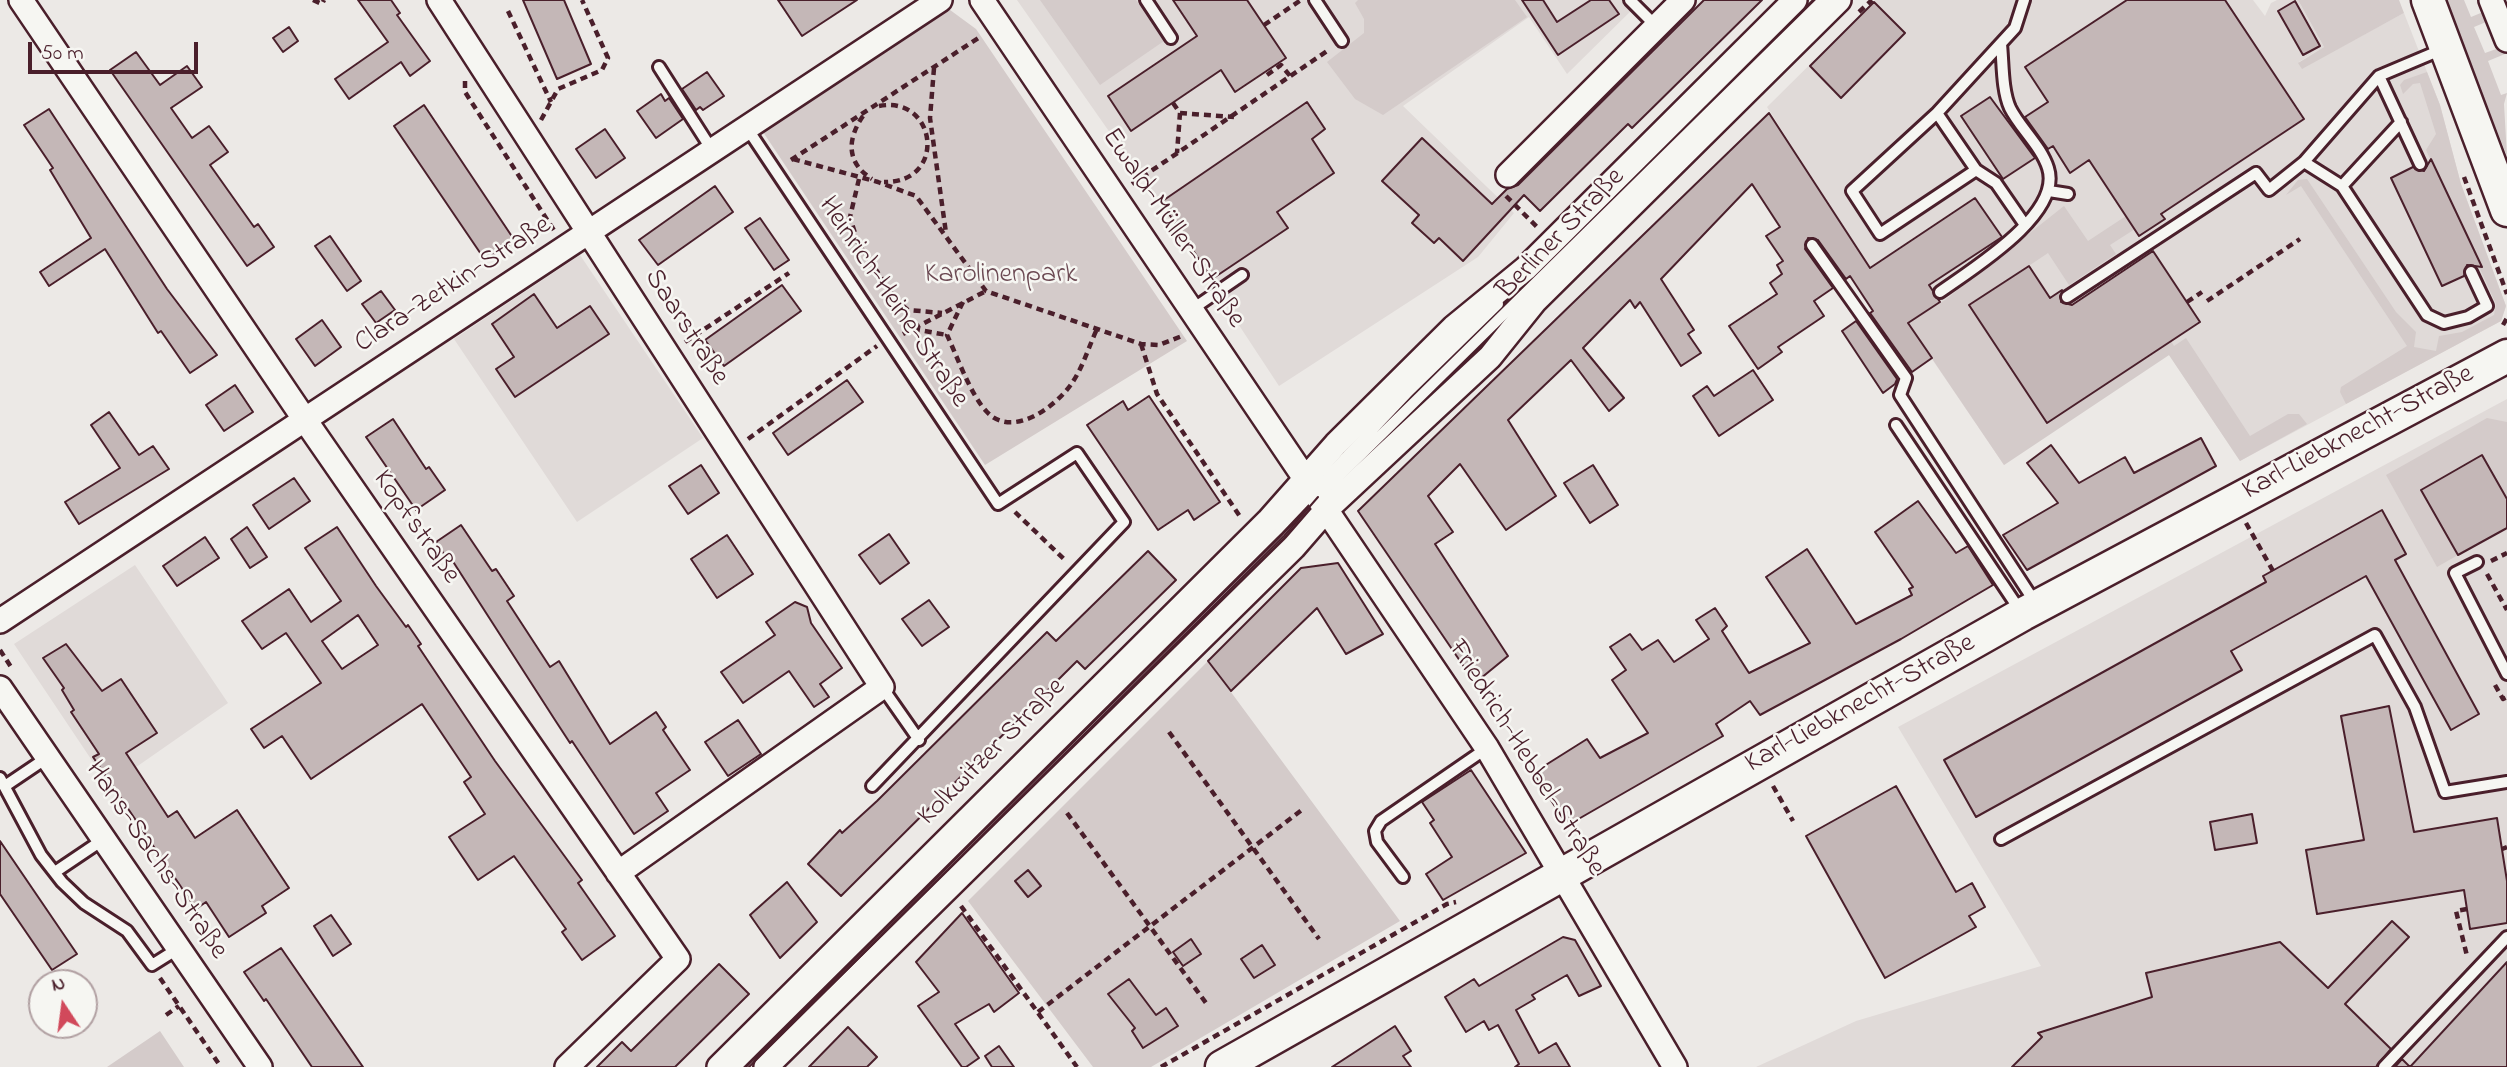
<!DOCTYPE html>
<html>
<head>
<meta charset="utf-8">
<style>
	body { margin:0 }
	#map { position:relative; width:2507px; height:1067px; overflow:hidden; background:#ece9e6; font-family:"Indie Flower",sans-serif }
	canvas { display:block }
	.north { position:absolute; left:28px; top:969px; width:70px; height:70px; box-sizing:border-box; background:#f6f6f2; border:2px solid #b1a0a2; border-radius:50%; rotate:347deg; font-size:19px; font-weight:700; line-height:28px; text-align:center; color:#4a1f2b }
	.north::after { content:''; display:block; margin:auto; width:24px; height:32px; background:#d1495b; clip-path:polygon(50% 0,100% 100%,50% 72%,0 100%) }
	.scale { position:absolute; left:28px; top:42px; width:170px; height:32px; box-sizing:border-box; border:4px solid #4a1f2b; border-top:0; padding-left:9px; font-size:21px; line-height:24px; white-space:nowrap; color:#4a1f2b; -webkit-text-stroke:5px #f6f6f2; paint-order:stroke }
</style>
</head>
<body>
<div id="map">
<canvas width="2507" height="1067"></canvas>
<div class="north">N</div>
<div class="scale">50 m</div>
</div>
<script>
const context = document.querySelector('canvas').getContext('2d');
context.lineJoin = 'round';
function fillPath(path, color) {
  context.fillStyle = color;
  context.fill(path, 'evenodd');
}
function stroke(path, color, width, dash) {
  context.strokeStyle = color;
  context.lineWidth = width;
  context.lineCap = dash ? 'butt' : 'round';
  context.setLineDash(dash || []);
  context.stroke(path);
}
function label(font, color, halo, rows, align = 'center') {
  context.font = font + ' "Indie Flower",sans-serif';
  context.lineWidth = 5;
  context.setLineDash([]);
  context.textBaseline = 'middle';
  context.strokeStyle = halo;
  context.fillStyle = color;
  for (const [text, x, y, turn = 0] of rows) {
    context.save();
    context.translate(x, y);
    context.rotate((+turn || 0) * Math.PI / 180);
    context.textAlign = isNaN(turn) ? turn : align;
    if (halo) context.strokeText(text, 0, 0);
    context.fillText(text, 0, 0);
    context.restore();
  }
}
const built = new Path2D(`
	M1017,0H1642L1567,74L1529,17L1403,106L1514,213L1478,257L1279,386L1148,187Z
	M1875,0H2253L2265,16L2271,3L2277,0H2298L2324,47L2299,62L2302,68L2404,13L2440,105L2461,184L2506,306L2501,321L2240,461L2169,355L2004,465L1870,268L1767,107Z
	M580,255L703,438L577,522L454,339Z
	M2507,399V1067H1756L1856,1021L2041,966L1898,727Z
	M135,565L228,703L109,786L14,644Z`);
const green = new Path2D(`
	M1040,0H1136L1164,41L1100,85Z
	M1358,0H1515L1527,17L1383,115L1355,99L1327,62L1364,33V19L1355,3Z
	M2298,0H2399L2404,13L2302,69L2298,63L2324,47Z
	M2445,0H2464L2471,17L2488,10L2491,20L2474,27L2485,53L2502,47L2505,54L2488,61L2501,95L2507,93L2504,104L2507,156Z
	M946,7L976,29L1187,341L985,465L763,132Z
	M2427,72L2440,105L2461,184L2506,306L2501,321L2346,404L2340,392L2341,387L2407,346L2301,186L2286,195L2298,180L2307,179L2396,312L2416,332L2414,347L2436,351L2439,336L2462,332L2494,315L2496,304L2426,150L2436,134L2420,83L2413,84L2403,94L2400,85L2404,80Z
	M2064,206L2088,241L2126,216L2135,229L2110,245L2116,254L2069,285L2048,253L1970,305L2171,341L2174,346L2186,338L2250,436L2288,414H2299L2307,424L2240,461L2169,355L2004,465L1908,323L1945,300Z
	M2487,418L2507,422V499L2482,455L2421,490L2458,555L2437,567L2386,475Z
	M1208,661L1400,921L1151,1067H1093L968,901Z
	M160,1031L184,1067H107Z`);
const building = new Path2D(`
	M358,0H391L400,13L397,15L430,61L410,76L401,62L349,99L335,79L388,42Z
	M523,0H564L591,64L557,79Z
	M778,0H857L802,36Z
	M1173,0H1247L1286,58L1235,92L1221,70L1131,131L1108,96L1197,36Z
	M1522,0H1543L1557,22L1591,0H1609L1619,14L1558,55Z
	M1704,0H1762L1632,128L1628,124L1540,211L1524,195L1463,261L1439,238L1434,243L1412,223L1419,215L1382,181L1422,138L1492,204L1507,189L1518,185Z
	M2127,0H2225L2304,119L2161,214L2165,219L2139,236L2089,160L2070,173L2053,146L2048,149L2025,117L2048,102L2025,67Z
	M2295,1L2320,46L2303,55L2278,11Z
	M1874,2L1905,33L1841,98L1810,66Z
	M289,27L298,41L283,52L273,38Z
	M136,52L160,85L187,66L202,87L171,108L192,138L209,126L228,152L210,165L254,227L258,224L274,247L247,266L110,70Z
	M707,72L724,96L703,110L700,107L696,110L682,89Z
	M661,94L665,101L669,98L683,119L656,138L637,111Z
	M1990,97L2035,158L2003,179L1961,116Z
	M1307,102L1325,129L1312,139L1334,173L1277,212L1288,228L1212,279L1161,202Z
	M424,105L515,241L485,260L394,126Z
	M49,109L167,289L217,355L190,373L161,331L158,333L105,249L49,286L40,272L91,238L50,170L53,168L24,125Z
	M1769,113L1870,268L1975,198L2002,237L1929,285L1940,302L1908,323L1932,358L1912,372L1870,313L1873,311L1850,276L1846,279L1818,240L1808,238L1805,249L1833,288L1814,301L1824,316L1778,347L1782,352L1758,369L1729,326L1777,294L1770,283L1782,274L1777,265L1783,261L1766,236L1780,227L1752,184L1661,279L1694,330L1688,334L1701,353L1681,366L1640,302L1635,308L1630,300L1583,348L1624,398L1609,411L1571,360L1508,420L1556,496L1506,530L1460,464L1428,496L1453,532L1435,544L1508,656L1475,683L1358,511Z
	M605,129L625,158L596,178L576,149Z
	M2431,159L2482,267L2467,265L2464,276L2442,286L2391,178L2413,167L2424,171Z
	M715,186L733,212L658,265L639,240Z
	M760,218L789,260L774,270L745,228Z
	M330,236L361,281L347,291L315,246Z
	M2153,251L2200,322L2047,423L1969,305L2029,266L2050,298L2062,290L2061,302L2072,305Z
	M782,285L801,311L724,366L705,340Z
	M381,291L395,310L376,323L362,304Z
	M534,294L557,328L590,306L609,334L515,397L496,369L514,357L492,324Z
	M322,320L341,347L315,366L296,339Z
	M1856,321L1897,379L1895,384L1883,393L1842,331Z
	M1753,370L1773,400L1719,436L1693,396L1707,386L1714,396Z
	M847,380L863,402L788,455L773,433Z
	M235,385L253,412L224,431L206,405Z
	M1149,396L1220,502L1194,520L1188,510L1158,530L1087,425L1123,401L1128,410Z
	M109,412L139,455L153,446L169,469L79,524L65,502L120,468L91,425Z
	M393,419L426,469L429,467L445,490L416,510L366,437Z
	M2201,438L2216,466L2027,570L2003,535L2058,503L2027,463L2051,445L2079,483L2125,457L2134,473Z
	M2482,455L2507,499V528L2458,555L2421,490Z
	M701,465L719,493L688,514L669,486Z
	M1593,465L1618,505L1590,523L1564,483Z
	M294,478L310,501L269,529L253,505Z
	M1918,501L1956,553L1968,546L1993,585L1901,639L1760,715L1750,701L1716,724L1723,736L1575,821L1564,820L1533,773L1587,739L1600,758L1648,733L1612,680L1626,670L1610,647L1630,634L1642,650L1658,640L1674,662L1709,639L1696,620L1715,608L1727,626L1722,631L1749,673L1810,643L1766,577L1807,549L1856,624L1912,595L1909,589L1913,587L1875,532Z
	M2382,510L2406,554L2395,560L2479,714L2451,730L2366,576L2231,651L2242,670L1976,817L1944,760L2266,582L2263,576Z
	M461,525L492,571L496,569L514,596L507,601L550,667L559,661L610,744L656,712L666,727L663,730L690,770L656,793L668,811L634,834L572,741L570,743L555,720L452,560L449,562L436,542Z
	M247,527L267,557L250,568L231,539Z
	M337,527L376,586L406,627L408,625L421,644L418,646L495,761L582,880L578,883L615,936L582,960L562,932L566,929L514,856L478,880L449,837L485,814L464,782L471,777L422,704L311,779L282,736L264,748L251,729L321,683L286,633L262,649L242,621L289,589L311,622L341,601L305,548ZM358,615L378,645L342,669L322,641Z
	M889,534L909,563L880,584L859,555Z
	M727,535L753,574L717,598L691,559Z
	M205,537L219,558L177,586L163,566Z
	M1148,551L1176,580L1085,669L1077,661L841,896L808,864L840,830L842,833L877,801L1047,632L1056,641Z
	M1338,563L1383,634L1346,654L1317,608L1231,691L1208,661L1301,568Z
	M929,600L949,627L922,646L902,619Z
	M795,602L807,607L811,623L842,668L820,684L829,697L814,707L789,671L743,703L721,672L775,635L766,622Z
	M66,644L102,691L121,679L157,733L126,753L168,817L177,811L195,838L237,810L289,888L262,906L266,913L229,937L206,902L196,909L93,757L99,754L71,712L74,710L62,690L64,688L43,658Z
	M2389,706L2414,832L2497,818L2507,881V923L2470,929L2464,890L2317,914L2306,850L2364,840L2341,716Z
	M738,720L761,754L728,776L705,742Z
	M1471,770L1526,853L1443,900L1426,874L1452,857L1430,823L1434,820L1422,802Z
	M1896,786L1956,892L1972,883L1985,907L1969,916L1976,927L1885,978L1806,836Z
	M2252,814L2257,843L2215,850L2210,822Z
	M0,841L77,954L52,970L0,894Z
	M1028,870L1041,886L1028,897L1015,881Z
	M787,882L817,922L780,958L750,915Z
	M962,913L1019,993L994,1012L989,1004L955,1024L979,1058L966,1067H962L918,1006L939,992L916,962Z
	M331,915L351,944L333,956L314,926Z
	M2392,921L2409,937L2345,1004L2391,1049L2376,1067H2012L2042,1037L2038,1033L2152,997L2146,973L2280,942L2328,988Z
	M1563,937L1575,940L1601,986L1579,996L1567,975L1532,995L1535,999L1516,1010L1539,1053L1556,1043L1570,1067H1515L1519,1064L1498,1025L1489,1030L1484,1021L1466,1032L1445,997L1474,979L1479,986Z
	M1191,939L1201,954L1183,966L1173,952Z
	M1262,945L1275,965L1254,978L1241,959Z
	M281,948L363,1067H312L266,999L264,1001L244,972Z
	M2507,962V1067H2395L2402,1059L2410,1067Z
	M719,964L749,994L675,1067H597L622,1042L631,1051Z
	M1129,979L1156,1015L1166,1008L1178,1026L1143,1048L1132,1031L1135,1028L1108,994Z
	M1395,1026L1411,1051L1403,1056L1411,1067H1332Z
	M848,1027L877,1057L867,1067H809Z
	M999,1046L1014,1067H992L985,1056Z`);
const path = new Path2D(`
	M313,0L322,4L324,0
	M508,11L551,102
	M1859,12L1872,0
	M1264,25L1301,0
	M934,68L930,118L946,233
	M1267,75L1281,65L1291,77
	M465,81V92L555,232
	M1173,103L1180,113L1177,153
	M879,106C937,95 948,183 884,182
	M1180,113L1234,117
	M863,116C847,139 846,163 872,179
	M541,120L558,89L602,70L608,58L582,0
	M793,159L878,182L916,196L986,291L1141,344L1159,345L1182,336
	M791,160L980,37
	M2464,177L2507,294
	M859,179L850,217L858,243L897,301L908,310L942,313
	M1132,184L1330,49
	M1506,196L1537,227
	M2207,301L2300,239
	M963,302L947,335C957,356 971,396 987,412C1012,439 1056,407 1072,383C1083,367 1089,346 1097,329
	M2187,302L2202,292
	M2503,325L2507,318
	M913,329L947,335
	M903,334L986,291
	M685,342L789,273
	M1141,344L1157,394L1241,518
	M748,439L877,346
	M1015,512L1066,561
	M2246,523L2273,571
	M2491,561L2507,553
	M2487,574L2507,610
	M0,650L13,670
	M2495,685L2503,699L2507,697
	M1169,732L1319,939
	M1773,786L1793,821
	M1067,813L1206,1003
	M2502,849L2507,847
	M961,906L1077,1067
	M2467,909L2456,911L2467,956
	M160,978L221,1067
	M1038,1012L1303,809
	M166,1015L179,1006
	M1161,1067L1447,904L1456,902`);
const lane = new Path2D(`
	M1146,0L1171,38
	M1315,0L1342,41
	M1630,0L1656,26
	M2024,0L2015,28L1937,113L1976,170L1996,183L2025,225
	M659,67L712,150
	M2379,76L2420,164
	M1937,113L1852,191L1880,234L1976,170
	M747,128L998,504L1077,453L1124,522L872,786
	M2304,162L2342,186L2427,315L2444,323L2468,317L2487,306L2471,272
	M2342,186L2401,122
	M2049,191L2068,194
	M1812,245L1906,378L1900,395L2036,604
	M1940,292C1972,269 2063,214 2048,168C2041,146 2020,128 2010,108C2002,90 2003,64 2001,44
	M2067,297L2256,173L2269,190L2304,162L2379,76L2443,49
	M1191,310L1242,275
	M1896,425L2021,612
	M1318,497L1823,0
	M2477,562L2455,573L2507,674
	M882,687L919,740
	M0,778L41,855L62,882L84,903L127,931L152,965L179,948
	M5,786L48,757
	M2001,839L2375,635L2415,707L2445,792L2507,782
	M55,872L104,839
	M1403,877L1377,842L1375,831L1381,821L1487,748
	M736,1067L1277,530L1407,393L1498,304
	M2384,1067L2507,937`);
const street = new Path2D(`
	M21,0L305,420L678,959L567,1067
	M439,0L882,687L618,873
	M982,0L1487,748L1675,1067
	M2491,0L2507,40
	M1508,175L1683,0
	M0,621L940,0
	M0,688L260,1067
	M719,1067L1268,521L1336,444L1454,327L1526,268L1795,0
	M766,1067L1294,547L1327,509L1490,357L1535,301L1839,0`);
const secondary = new Path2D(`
	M2428,0L2507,210
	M1222,1067L2023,614L2507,356`);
const tram = new Path2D(`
	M749,1067L1284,536L1318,497`);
const streetNames = [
	["Ewald-Müller-Straße",1172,229,56],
	["Berliner Straße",1562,235,-46],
	["Clara-Zetkin-Straße",454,286,-33],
	["Heinrich-Heine-Straße",892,303,56],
	["Saarstraße",685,328,57],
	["Karl-Liebknecht-Straße",2359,434,-28],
	["Kopfstraße",415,528,55],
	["Karl-Liebknecht-Straße",1861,705,-29],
	["Kolkwitzer Straße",993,753,-45],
	["Friedrich-Hebbel-Straße",1525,759,58],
	["Hans-Sachs-Straße",155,861,56]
];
const parkNames = [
	["Karolinenpark",1001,276]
];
fillPath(built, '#e0dad8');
fillPath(green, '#d4cbca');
fillPath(building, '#c4b7b7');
stroke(building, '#4a1f2b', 2);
stroke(lane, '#4a1f2b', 16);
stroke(street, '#4a1f2b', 28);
stroke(secondary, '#4a1f2b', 37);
stroke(path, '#4a1f2b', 4.5, [7, 5]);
stroke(lane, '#f6f6f2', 10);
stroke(street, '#f6f6f2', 23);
stroke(secondary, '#f6f6f2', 32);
stroke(tram, '#4a1f2b', 2);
label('28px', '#4a1f2b', '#f6f6f2', streetNames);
label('28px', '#6c4a53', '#f6f6f2', parkNames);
</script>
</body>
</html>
